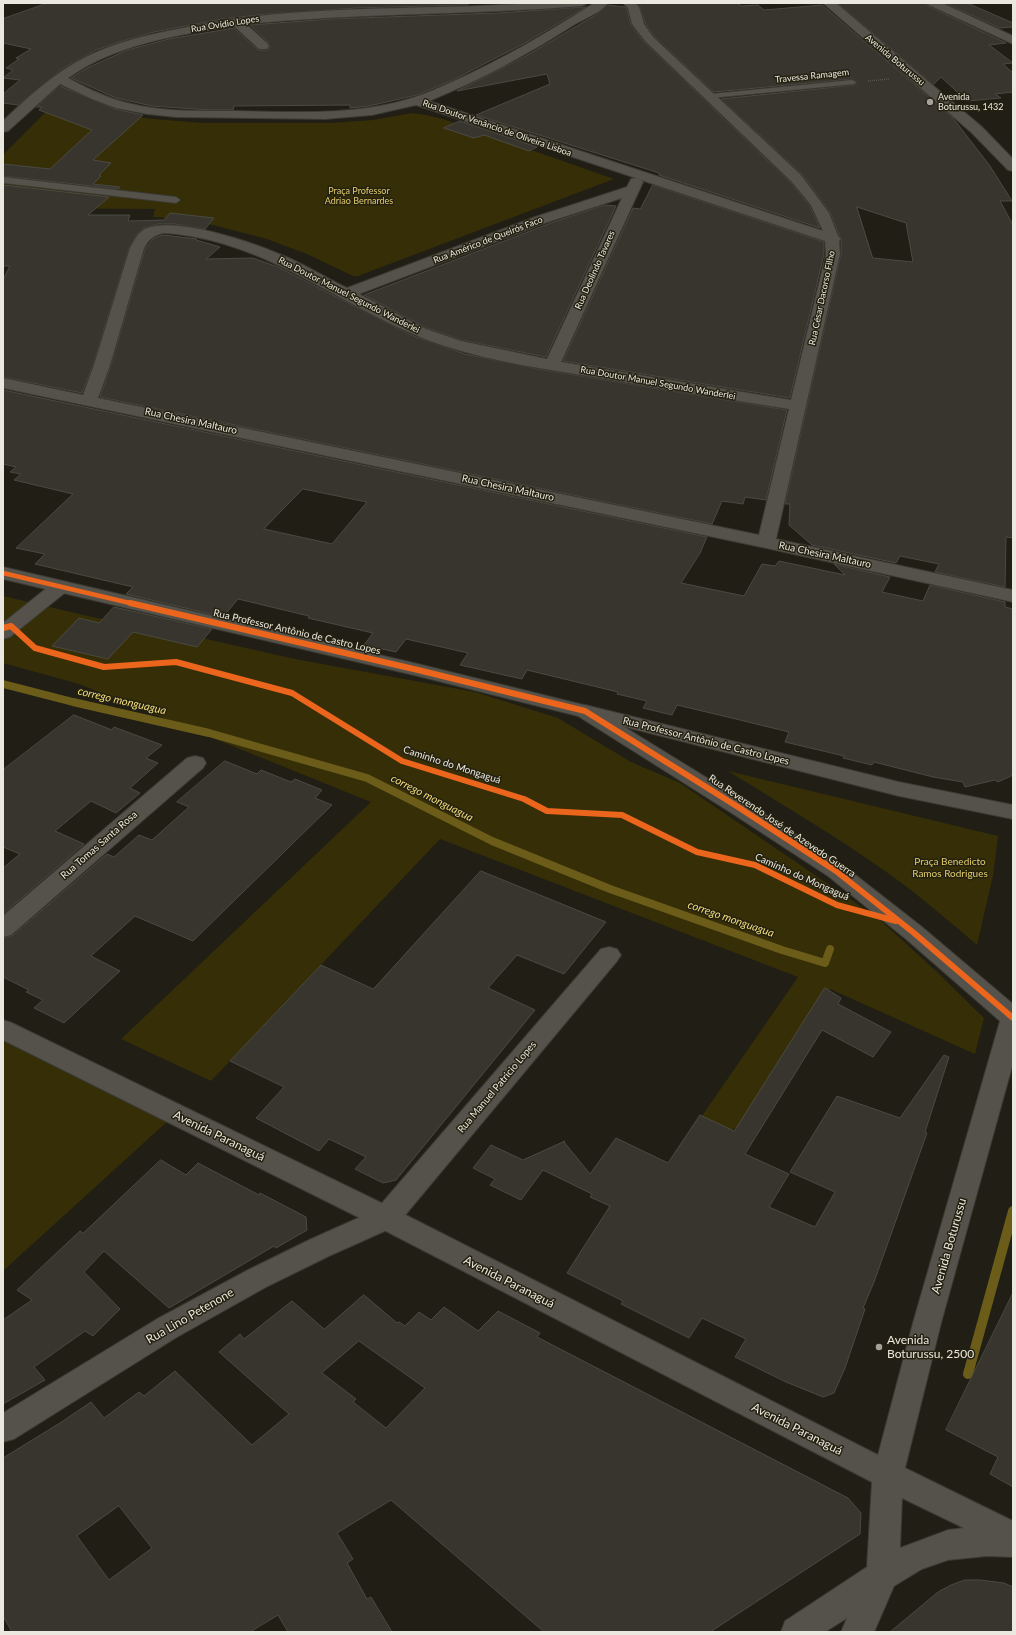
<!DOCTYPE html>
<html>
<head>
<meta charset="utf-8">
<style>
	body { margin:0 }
	#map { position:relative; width:1016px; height:1635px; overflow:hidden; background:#201e15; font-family:Lato,sans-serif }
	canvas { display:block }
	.frame { position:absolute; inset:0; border:4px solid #ebe9df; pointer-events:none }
</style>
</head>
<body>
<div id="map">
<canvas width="1016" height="1635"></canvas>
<div class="frame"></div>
</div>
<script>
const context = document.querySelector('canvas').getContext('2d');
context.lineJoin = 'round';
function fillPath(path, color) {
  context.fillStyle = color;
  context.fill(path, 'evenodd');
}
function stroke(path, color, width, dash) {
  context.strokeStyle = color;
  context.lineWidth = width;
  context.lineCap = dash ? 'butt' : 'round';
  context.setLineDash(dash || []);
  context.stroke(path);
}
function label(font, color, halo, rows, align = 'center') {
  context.font = font + ' Lato,sans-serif';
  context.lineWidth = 3;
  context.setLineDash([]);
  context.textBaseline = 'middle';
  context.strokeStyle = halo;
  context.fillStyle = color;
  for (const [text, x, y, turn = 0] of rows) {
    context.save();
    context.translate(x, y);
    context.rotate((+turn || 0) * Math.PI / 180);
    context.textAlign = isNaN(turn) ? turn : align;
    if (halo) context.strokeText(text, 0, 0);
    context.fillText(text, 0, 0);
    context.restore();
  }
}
const green = new Path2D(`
	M51,107L154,119L203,123H329L373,120L412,113L426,115L443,119L614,179L358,276H353L307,254L267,239L213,225L181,219L153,217L155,209L3,208V155Z
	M3,596L92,617L184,634L295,659L475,692L558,718L631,762L680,783L878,918L936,971L984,1018L975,1054L830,989L752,1119L730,1131L677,1152L798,977L440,839L211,1081L121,1039L371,802L79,684L3,663Z
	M728,771L998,836L993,876L977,945C949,921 921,897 892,876C839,838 783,805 728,771Z
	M3,1039L169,1120L3,1271Z`);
const streamFar1 = new Path2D(`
	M3,684L73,702L209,733L367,778L492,841L610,889L782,950L825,963L830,949`);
const stream = new Path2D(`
	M968,1374L1013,1211`);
const building = new Path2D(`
	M48,3H468V5L357,8L267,14L222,19L154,32L119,42L96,50L62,69L18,105L3,103V94L20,80L3,78L13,70L6,68L19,59L16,58L31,49L3,43V19Z
	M637,3H738L741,6L758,5L764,10L822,5L953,118L990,166L1012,201H1000L1013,225V538L1006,537L1005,587L935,572L939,564L900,556L896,563L812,545L789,525L790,504H785L841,254V242L842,239L839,235L830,212L802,174L721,99L855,85L857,82L852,79L714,92L654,36L645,23L640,7ZM857,207L906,223L913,262L873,258Z
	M838,3H926L928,6L1006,43L989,45L1013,63L1003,64L1013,73V92L995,94L1001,98L967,101L941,77L934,84Z
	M946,3H967L1013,23V27L1000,28Z
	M608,5L625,7L627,9L631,25L644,42L790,182L810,206L820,228L659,175V173L476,115L550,84L547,74L457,91L524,57L594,16Z
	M584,7H586L525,43L453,80L417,95L369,106L350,108V105L234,106L233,110H209L152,106L116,98L71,78L87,68L127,50L169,39L234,28L258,50H268L270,47L268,42L250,25L330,19L498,13Z
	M60,86L115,109L143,115L93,160L111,163L99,175L101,176L93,184L120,187L118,189L3,176V164L50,169L92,130L39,110L42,107H37Z
	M460,121L537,147L529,151L484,135L474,138L444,128Z
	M3,185L109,197L88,215H130L128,221L164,220L170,213L214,218L205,229L175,224H158L144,228L137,234L129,248L93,365L82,393L3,377V280L10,266H3Z
	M653,185L824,242V254L790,398L563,361L633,208L640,209Z
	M605,205L616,206L546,357L461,340L427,328L364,295L551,223Z
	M163,235L197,239L196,240L220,247L206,259L253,258L278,267L411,335L465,354L538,369L787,410L766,500L745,497L743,504L722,501L712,524L100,397L111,365L145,249L153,239Z
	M3,390L707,537L700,553L681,583L744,596L762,564L775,566L779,561L845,575L834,564L890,577L882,592L923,601L930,585L1005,602V607L1013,609V775L998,782L995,780L965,787L963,782L933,777L874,762L872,765L843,758L844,756L785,742L789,732L736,719L677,705L672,715L643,708L647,701L617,694L618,692L527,670L522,679L460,665L468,653L406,639L396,652L364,645L373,633L308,618L309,616L238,599L223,617L126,594L133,587L35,564L45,554L16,548L73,494L14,480L21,474L10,472L16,467L3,464ZM303,489L367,502L332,544L264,529Z
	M114,607L212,629L197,647L133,632L108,659L52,646L79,618L99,623Z
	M74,715L112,730L114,727L162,745L146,758L158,763L130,788L140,793L116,813L91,801L55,831L84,844L3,914V868L20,854L3,847V770Z
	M225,761L257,774L261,770L291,782L295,779L322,790L315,798L332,805L193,941L135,916L91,956L120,971L64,1023L34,1008L43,1000L26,992L29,990L3,977V938L12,936L107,854L114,857L139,835L152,840L189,807L177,802Z
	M481,871L606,922L564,974L517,955L488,988L535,1010L396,1180L383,1183L355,1169L366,1157L329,1139L319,1151L256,1118L284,1087L230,1061L321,965L373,989Z
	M825,988L841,998L838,1004L891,1032L873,1057L822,1030L745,1154L789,1174L769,1207L815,1227L835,1192L790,1172L837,1096L900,1118L944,1055L949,1057L925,1132L927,1133L874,1282L863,1308L865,1309L845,1368L834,1393L823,1397L786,1382L735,1357L746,1339L702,1318L689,1338L621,1304L623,1301L567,1273L610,1206L590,1197L592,1194L543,1170L521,1200L490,1185L495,1179L473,1168L491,1145L523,1160L565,1141L564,1142L590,1174L616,1138L668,1163L700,1115L734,1131Z
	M161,1160L186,1175L198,1163L259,1195L260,1193L306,1217L307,1230L276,1248L274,1246L169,1308L104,1251L84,1272L120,1309L93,1336L85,1331L34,1367L45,1380L3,1404V1320L32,1300L17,1290L80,1231L83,1233Z
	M1013,1293V1487L990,1474L998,1457L946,1430Z
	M364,1295L397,1323L399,1322L405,1326L419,1312L431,1320L444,1307L478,1331L498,1311L540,1333L537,1337L848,1498L861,1513L860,1534L710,1632H544L391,1500L337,1533L353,1559L347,1563L367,1599L371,1597L392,1632H288L278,1615L250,1632H12L3,1616V1458L60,1423L91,1402L104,1418L139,1392L144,1396L175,1371L252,1445L289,1414L219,1352L240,1334L244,1339L292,1301L324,1329ZM359,1341L425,1388L386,1428L353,1402L356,1399L322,1373ZM119,1506L152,1548L109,1580L77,1536Z
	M965,1580H980L1004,1583L1013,1587V1632H890L938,1592L951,1585Z`);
const path = new Path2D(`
	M868,81L889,79`);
const lane = new Path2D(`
	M852,80L856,82L855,84L711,98L707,96L711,94Z
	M3,177L176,197L180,200L176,203L3,183Z`);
const street = new Path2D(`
	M537,3H588L582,6C470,15 358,13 246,24L267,43L269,46L267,49H259L234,26C177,35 116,44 68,78C88,89 109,99 132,104C165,112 201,111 235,111C293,112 356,116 412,98C426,94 440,87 454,81C503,59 549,32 594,3H608C601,12 587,18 577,23C530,53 481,80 429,101L823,231L811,205L791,181L645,41L632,24L628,8L623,3H635L639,7L644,24L653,37L801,175L829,213L838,236L841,239L839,241L840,254L776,539L1013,590V602L766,548L3,388V378L83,395L94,365L130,248C134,241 137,233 145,229C174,215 255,243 284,256C306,265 326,278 347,288L535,217L627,187L631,179L636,178L416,105L372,115L325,119L176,117L147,114L116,108L92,99L60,84L8,131L3,132V121C29,96 54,73 86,57C115,42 147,35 178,29C296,3 417,11 537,3ZM641,180L825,241L826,254L791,400L561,362L643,182ZM622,198L547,359L461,341L426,329L359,294L545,223ZM163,233C271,239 350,316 448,347C495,362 545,369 594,377C659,388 724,399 789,409L759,535L98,398L110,365L144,248C149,239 153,236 163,233Z
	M927,3H942L1013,36V44L929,5Z
	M60,581L67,583L69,587L67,591L10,637L3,639V623L53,583Z
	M585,705L899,782L1013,805V819L899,796L578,715L575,711L578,707Z
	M195,756L203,758L206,763L203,768L11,935L3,937V916L187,758Z
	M609,947L617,949L621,955L617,961L396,1226L329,1256L268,1286L177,1337L14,1439L3,1442V1413L157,1319L248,1270L309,1240L376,1210L601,949Z`);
const secondary = new Path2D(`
	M823,3H836L982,127L1013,159V171L1008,170L972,133Z
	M3,567L418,664L592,707L746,802L844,866L922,927L1013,1004V1063L941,1323L905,1468L1013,1521V1557L987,1556L948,1560L922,1569L894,1586L874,1632H841L847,1618L825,1632H781L785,1621L867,1567L872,1482L376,1226L3,1040V1020L12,1023L396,1210L878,1455L913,1323L1000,1021L906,939L828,876L730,812L578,716L418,676L3,579ZM902,1498L964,1528L948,1530L900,1548Z`);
const cyclewayFar1 = new Path2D(`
	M3,573L134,604`);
const cycleway = new Path2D(`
	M130,603L418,670L585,711L738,807L836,871L914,933L1013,1018
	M3,628L11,626L35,648L104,667L176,662L292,693L402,761L524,799L547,811L622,815L697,852L755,865L837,905L896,921`);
const markers = [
	[930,102,4,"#a4a298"],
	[879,1347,4,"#a4a298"]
];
const farStreetnames = [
	["Rua Ovídio Lopes",225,24,-9],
	["Avenida Boturussu",895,60,40],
	["Travessa Ramagem",812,76,-6],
	["Rua Doutor Venâncio de Oliveira Lisboa",497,128,19],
	["Rua Américo de Queirós Faco",488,240,-21],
	["Rua Deolindo Tavares",595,270,-66],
	["Rua Doutor Manuel Segundo Wanderlei",349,295,27],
	["Rua César Dacorso Filho",822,298,-78],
	["Rua Doutor Manuel Segundo Wanderlei",658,383,10]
];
const farPoinames = [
	["Avenida",938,97],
	["Boturussu, 1432",938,107]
];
const farParknames = [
	["Praça Professor",359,191],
	["Adriao Bernardes",359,201]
];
const streetNames = [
	["Rua Chesira Maltauro",191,421,12],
	["Rua Chesira Maltauro",508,488,12],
	["Rua Chesira Maltauro",825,555,12],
	["Rua Professor Antônio de Castro Lopes",297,632,13],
	["Rua Professor Antônio de Castro Lopes",706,741,14],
	["Caminho do Mongaguá",452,765,18],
	["Rua Reverendo José de Azevedo Guerra",782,826,34],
	["Rua Tomas Santa Rosa",99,845,-41],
	["Caminho do Mongaguá",802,877,24],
	["Rua Manuel Patricio Lopes",497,1087,-50]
];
const parkNames = [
	["Praça Benedicto",950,862],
	["Ramos Rodrigues",950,874]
];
const waterNames = [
	["corrego monguagua",122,701,13],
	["corrego monguagua",432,798,27],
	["corrego monguagua",731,919,19]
];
const nearStreetnames = [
	["Avenida Paranaguá",219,1136,26],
	["Avenida Boturussu",949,1246,-74],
	["Avenida Paranaguá",509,1282,27],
	["Rua Lino Petenone",190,1316,-30],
	["Avenida Paranaguá",797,1429,27]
];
const nearPoinames = [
	["Avenida",887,1340],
	["Boturussu, 2500",887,1354]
];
fillPath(green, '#362e07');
stroke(streamFar1, '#6b5d19', 8);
stroke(stream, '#6b5d19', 10);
fillPath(building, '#37352e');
stroke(building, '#4b4a42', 1);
stroke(lane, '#3a3932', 2);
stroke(street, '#3a3932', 2);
stroke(secondary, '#3a3932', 2);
stroke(path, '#56554e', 1.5, [1, 1]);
fillPath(lane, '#54524b');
fillPath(street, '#54524b');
fillPath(secondary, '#54524b');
stroke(cyclewayFar1, '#eb651d', 4.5);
stroke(cycleway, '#eb651d', 6);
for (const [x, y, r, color] of markers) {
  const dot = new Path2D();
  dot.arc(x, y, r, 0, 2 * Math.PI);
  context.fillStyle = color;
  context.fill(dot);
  stroke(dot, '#242111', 1.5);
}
label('9px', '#ebe9df', '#242111', farStreetnames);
label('9px', '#ebe9df', '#242111', farPoinames, 'left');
label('9px', '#e2cc6a', '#242111', farParknames);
label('10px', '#ebe9df', '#242111', streetNames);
label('10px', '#e2cc6a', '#242111', parkNames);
label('italic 11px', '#f2dc79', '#242111', waterNames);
label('12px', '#ebe9df', '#242111', nearStreetnames);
label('12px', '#ebe9df', '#242111', nearPoinames, 'left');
</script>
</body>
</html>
